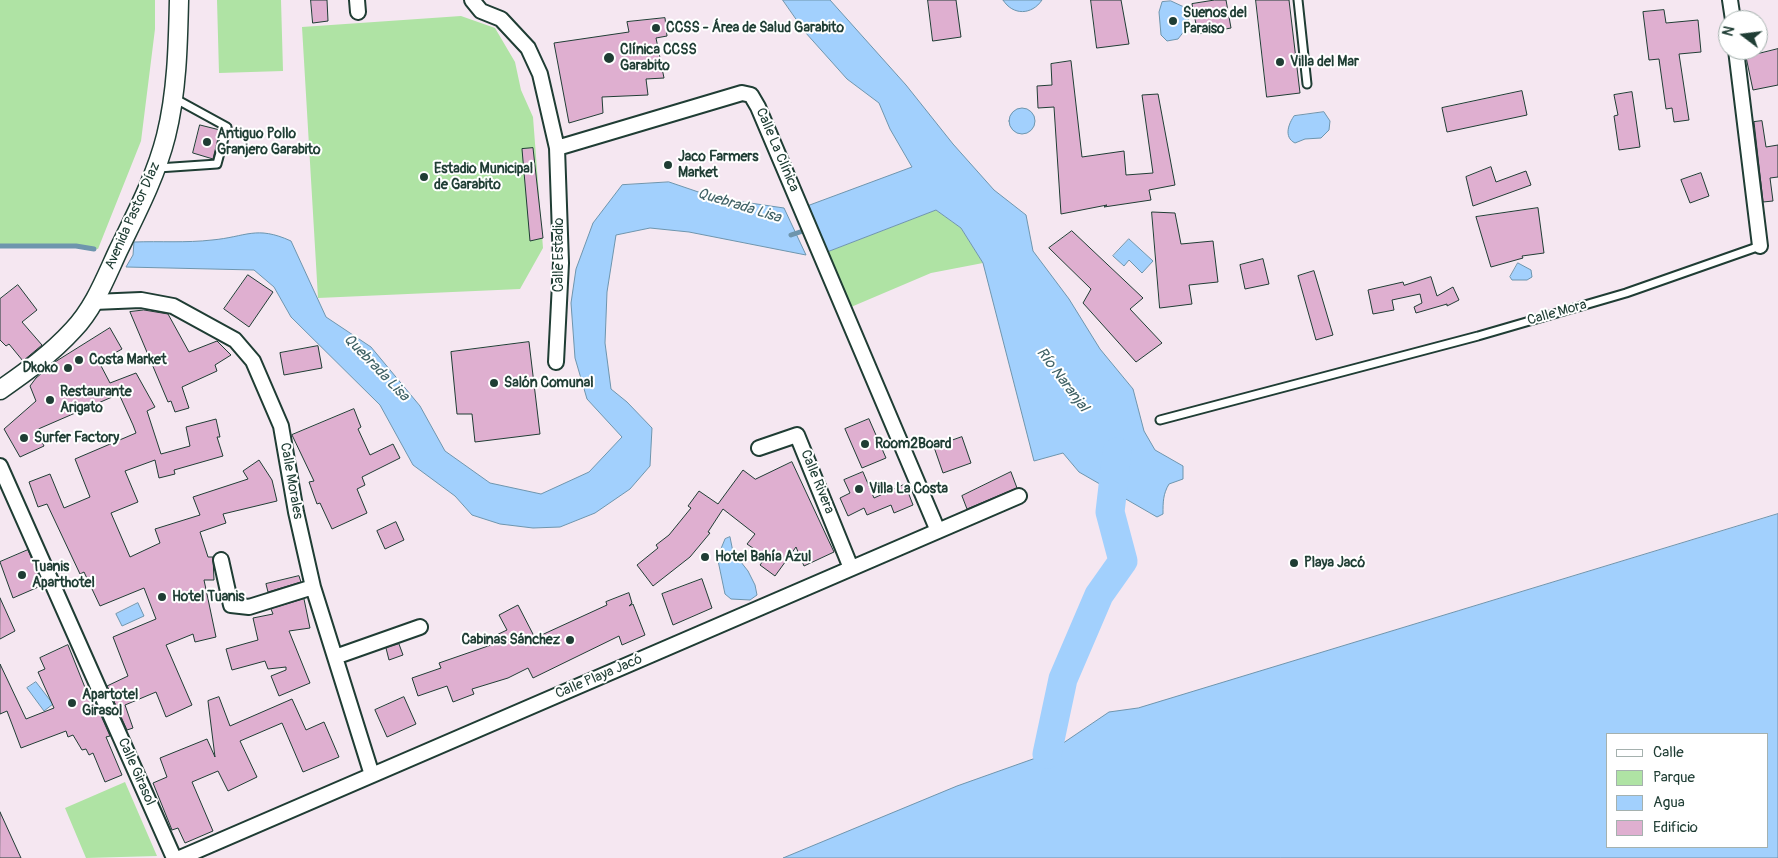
<!DOCTYPE html>
<html>
<head>
<meta charset="utf-8">
<style>
	body { margin:0 }
	#map { position:relative; width:1778px; height:858px; overflow:hidden; background:#f5e7f1; font-family:Pangolin,sans-serif }
	canvas { display:block }
	.legend { position:absolute; left:1606px; top:733px; width:162px; height:115px; box-sizing:border-box; background:#fff; border:1px solid #a5b1ae; margin:0; padding:6px 9px; list-style:none; font-size:15px; color:#1f3d34 }
	.legend li { display:flex; align-items:center; gap:10px; height:25px }
	.legend b { width:25px; border:1px solid #a5b1ae }
	.north { position:absolute; left:1718px; top:10px; width:50px; height:50px; box-sizing:border-box; background:#fff; border:1px solid #a5b1ae; border-radius:50%; rotate:285deg; font-size:14px; font-weight:700; line-height:20px; text-align:center; color:#1f3d34 }
	.north::after { content:''; display:block; margin:auto; width:18px; height:22px; background:#1f3d34; clip-path:polygon(50% 0,100% 100%,50% 72%,0 100%) }
</style>
</head>
<body>
<div id="map">
<canvas width="1778" height="858"></canvas>
<ul class="legend">
<li><b style="height:6px;background:#fff"></b>Calle</li>
<li><b style="height:14px;background:#afe3a4"></b>Parque</li>
<li><b style="height:14px;background:#a2d0fd"></b>Agua</li>
<li><b style="height:14px;background:#dfafd0"></b>Edificio</li>
</ul>
<div class="north">N</div>
</div>
<script>
const context = document.querySelector('canvas').getContext('2d');
context.lineJoin = 'round';
function fillPath(path, color) {
  context.fillStyle = color;
  context.fill(path, 'evenodd');
}
function stroke(path, color, width, dash) {
  context.strokeStyle = color;
  context.lineWidth = width;
  context.lineCap = dash ? 'butt' : 'round';
  context.setLineDash(dash || []);
  context.stroke(path);
}
function label(font, color, halo, rows, align = 'center') {
  context.font = font + ' Pangolin,sans-serif';
  context.lineWidth = 4;
  context.setLineDash([]);
  context.textBaseline = 'middle';
  context.strokeStyle = halo;
  context.fillStyle = color;
  for (const [text, x, y, turn = 0] of rows) {
    context.save();
    context.translate(x, y);
    context.rotate((+turn || 0) * Math.PI / 180);
    context.textAlign = isNaN(turn) ? turn : align;
    if (halo) context.strokeText(text, 0, 0);
    context.fillText(text, 0, 0);
    context.restore();
  }
}
const green = new Path2D(`
	M0,0H155V29L141,141L98,249L76,246L0,245Z
	M217,0H281L283,71L219,73Z
	M461,16L495,28L515,62L521,90L533,117L543,248L520,289L318,298L302,27Z
	M936,210L961,228L983,263L931,273L851,307L827,252Z
	M125,782L157,856L86,858L65,808Z`);
const water = new Path2D(`
	M783,0H830L906,85L953,144L994,190L1026,215L1033,251L1069,299L1100,349L1133,389L1144,431L1155,450L1183,466V479L1169,484C1163,494 1163,502 1163,514L1157,517L1079,472L1063,453L1034,461L983,263L961,228L936,210L827,252L807,206L912,167L890,129L879,103L847,79L805,32Z
	M1003,0H1042C1032,15 1013,16 1003,0Z
	M1171,1L1184,7L1189,17L1185,30L1178,39L1167,41L1161,35L1159,12L1162,2Z
	M1009 121a13 13 0 1 1 26 0a13 13 0 1 1-26 0Z
	M1324,112L1330,121L1329,130L1321,138L1305,139L1295,143C1283,137 1289,123 1294,116Z
	M669,182L716,198L784,208L806,255L689,232L650,228L616,235L607,292L605,343L611,389L627,402L652,428L650,466L630,489L595,513L560,527L533,528L500,524L472,515L455,496L413,465L380,405L291,317L274,287L254,270L126,267L133,255L134,242C160,241 186,243 212,240C246,237 256,225 291,241L326,317L371,347L420,406L445,451L490,483L541,494L589,472L622,437L587,399L575,358L571,303L576,269L593,223L622,185Z
	M1129,239L1153,261L1142,273L1129,260L1124,266L1113,256Z
	M1518,263L1531,270L1532,277L1527,280H1512L1510,277Z
	M1778,514V858H783L957,786L1047,754L1109,712L1138,708ZM1607,734H1767V847H1607Z
	M730,537L733,552L748,571L755,585L757,595L750,600L731,599L725,594L716,551H720L725,539Z
	M138,603L144,616L122,626L116,614Z
	M36,682L53,704L44,711L27,688Z`);
const stream = new Path2D(`
	M791,235L809,229
	M0,246H76L94,249`);
const river = new Path2D(`
	M1047,754L1063,679L1099,595L1123,561L1110,512L1117,452`);
const building = new Path2D(`
	M311,0H327L328,21L313,23Z
	M928,0H956L961,37L933,41Z
	M1091,0H1121L1129,44L1097,48Z
	M1215,0H1226L1231,28L1198,34L1192,4Z
	M1256,0H1289L1300,93L1267,97Z
	M1664,10L1666,23L1698,20L1701,52L1679,54L1689,120L1674,122L1672,108L1666,109L1659,59L1649,60L1643,12Z
	M665,18L667,36L656,38L664,78L646,79L648,95L602,97L603,113L569,123L554,43L629,32L627,22Z
	M1778,49V85L1753,90L1746,57Z
	M1071,61L1082,157L1124,151L1126,175L1153,173L1142,95L1158,94L1175,185L1149,190L1151,200L1104,207L1107,205L1061,214L1054,107L1038,108L1037,86L1052,85L1051,64Z
	M1522,91L1527,115L1447,132L1442,108Z
	M1632,92L1640,147L1619,150L1614,116L1618,115L1614,95Z
	M1762,121L1766,147L1778,145V177L1770,178L1773,201L1763,202L1754,122Z
	M200,125L220,130L213,159L193,153Z
	M533,148L543,238L530,241L522,149Z
	M1491,167L1496,182L1526,171L1531,185L1473,206L1466,177Z
	M1701,173L1709,196L1690,203L1681,180Z
	M1538,208L1544,253L1522,256L1523,258L1491,267L1476,217Z
	M1152,212L1175,213L1181,244L1213,241L1218,282L1189,285L1192,304L1160,308Z
	M1072,231L1143,298L1130,309L1162,343L1136,362L1083,303L1091,289L1049,248Z
	M1263,259L1269,284L1245,289L1240,265Z
	M1314,271L1333,335L1316,340L1298,276Z
	M248,275L273,292L249,327L224,309Z
	M1431,277L1437,296L1453,287L1459,300L1447,306V304L1416,313L1414,307L1422,303L1420,294L1392,300L1394,310L1373,314L1368,290L1403,282L1404,285Z
	M18,285L37,310L22,322L42,345L23,361L9,344L6,346L0,340V299Z
	M144,310L168,314L189,352L217,341L231,355L215,365L217,371L182,387L189,408L175,412L171,401L168,402L130,312Z
	M110,328L122,349L99,362L110,383L136,373L155,407L147,411L161,454L190,446L186,427L216,419L220,437H217L223,456L174,470L175,474L159,478L155,460L125,471L138,502L111,513L130,557L160,543L155,529L200,515L193,497L248,479L243,471L259,460L272,480L277,501L223,514L226,523L200,532L208,557H213L214,580H204L216,637L195,642L193,634L166,645L192,705L166,717L156,692L125,705L133,728L127,730L107,686L128,676L113,637L156,619L144,588L100,606L84,572L80,574L47,504L38,507L29,482L50,474L64,508L90,497L75,459L136,433L133,425L119,394L36,430L44,446L20,457L4,429L36,401L30,386L36,378L55,362Z
	M529,342L540,434L475,442L472,414H457L451,352Z
	M318,346L322,368L284,375L280,353Z
	M354,409L361,427L358,429L370,455L393,444L400,458L362,477L365,485L357,489L367,513L332,529L320,503L317,504L309,482L314,481L292,435Z
	M869,419L886,458L862,468L845,429Z
	M962,437L971,463L943,473L934,447Z
	M792,462L834,552L804,566L796,547L775,576L760,565L766,557L747,544L755,534L723,509L708,532L710,533L690,557L653,586L637,565L658,548L656,545L669,535L691,508L688,506L699,491L718,504L743,470L755,479Z
	M863,472L874,498L905,484L913,505L894,513L891,505L867,515L864,508L848,516L840,498L850,493L844,480Z
	M1011,472L1017,488L967,509L962,496Z
	M396,522L404,540L385,549L377,531Z
	M28,550L43,585L13,598L0,562Z
	M299,576L301,582L268,592L266,584Z
	M702,579L712,608L673,625L662,594Z
	M629,593L632,603L629,606L633,604L645,635L622,645L619,636L533,678L528,668L508,678L472,689L474,694L453,702L447,686L418,696L412,678L441,668L439,663L491,645L488,639L507,630L499,615L518,605L535,638L607,605L606,602Z
	M0,598L15,631L0,639Z
	M304,599L310,628L289,631L310,683L279,696L271,676L286,670V667L268,669L265,661L232,670L226,649L258,640L253,618L273,614L271,609Z
	M399,644L403,655L389,660L386,648Z
	M68,645L88,695L91,693L110,736L106,737L122,775L105,782L93,753L89,755L86,749L82,750L73,735L68,737L66,731L21,748L7,711L0,714V664L26,719L54,708L38,672L45,669L40,658Z
	M219,697L230,726L292,699L306,730L324,722L339,757L303,772L282,723L240,741L257,777L228,791L218,771L192,782L213,831L185,843L178,828L172,830L153,783L167,777L160,758L207,739L215,757L208,701Z
	M404,697L416,724L387,737L375,710Z
	M0,812L21,858H0Z`);
const service = new Path2D(`
	M1298,0L1307,84
	M158,168L217,164L227,127L174,98
	M1160,420L1478,336L1626,293L1760,246`);
const minor = new Path2D(`
	M357,0L358,12
	M472,0L481,11L501,19L528,48L540,74L557,148L742,93L751,95L758,107L938,531
	M1730,0L1733,20
	M1736,50L1760,246
	M94,302L141,300L173,306L235,340L253,361L281,426L296,512L313,587L372,775
	M556,362L561,263L557,148
	M759,448L797,435L851,568
	M0,466L174,858
	M221,560L231,605L249,607L313,587
	M335,657L420,627
	M180,858L1019,496`);
const tertiary = new Path2D(`
	M0,390C26,372 51,354 73,330C94,308 105,279 118,251C136,214 156,176 166,136C177,92 178,45 179,0`);
const markers = [
	[1173,21,5,"#1f3d34"],
	[656,28,5,"#1f3d34"],
	[609,58,6,"#1f3d34"],
	[1280,62,5,"#1f3d34"],
	[207,142,5,"#1f3d34"],
	[668,165,5,"#1f3d34"],
	[424,177,5,"#1f3d34"],
	[79,360,5,"#1f3d34"],
	[68,368,5,"#1f3d34"],
	[494,383,5,"#1f3d34"],
	[50,400,5,"#1f3d34"],
	[24,438,5,"#1f3d34"],
	[865,444,5,"#1f3d34"],
	[859,489,5,"#1f3d34"],
	[705,557,5,"#1f3d34"],
	[1294,563,5,"#1f3d34"],
	[22,575,5,"#1f3d34"],
	[162,597,5,"#1f3d34"],
	[570,640,5,"#1f3d34"],
	[72,703,5,"#1f3d34"]
];
const poiNames = [
	["Suenos del",1183,13],
	["Paraiso",1183,29],
	["CCSS - Área de Salud Garabito",666,28],
	["Clínica CCSS",620,50],
	["Garabito",620,66],
	["Villa del Mar",1290,62],
	["Antiguo Pollo",217,134],
	["Granjero Garabito",217,150],
	["Jaco Farmers",678,157],
	["Market",678,173],
	["Estadio Municipal",434,169],
	["de Garabito",434,185],
	["Costa Market",89,360],
	["Dkoko",58,368,"right"],
	["Salón Comunal",504,383],
	["Restaurante",60,392],
	["Arigato",60,408],
	["Surfer Factory",34,438],
	["Room2Board",875,444],
	["Villa La Costa",869,489],
	["Hotel Bahía Azul",715,557],
	["Playa Jacó",1304,563],
	["Tuanis",32,567],
	["Aparthotel",32,583],
	["Hotel Tuanis",172,597],
	["Cabinas Sánchez",560,640,"right"],
	["Apartotel",82,695],
	["Girasol",82,711]
];
const streetNames = [
	["Calle La Clínica",777,150,67],
	["Avenida Pastor Díaz",133,216,-66],
	["Calle Estadio",559,255,-90],
	["Calle Mora",1557,313,-16],
	["Calle Morales",291,481,80],
	["Calle Rivera",817,482,68],
	["Calle Playa Jacó",599,677,-23],
	["Calle Girasol",136,772,66]
];
const waterNames = [
	["Quebrada Lisa",739,206,17],
	["Quebrada Lisa",376,368,46],
	["Río Naranjal",1062,380,53]
];
fillPath(green, '#afe3a4');
fillPath(water, '#a2d0fd');
stroke(water, '#6e95ad', 1);
stroke(stream, '#6e95ad', 5);
stroke(river, '#a2d0fd', 29);
fillPath(building, '#dfafd0');
stroke(building, '#1f3d34', 1);
stroke(service, '#1f3d34', 11);
stroke(minor, '#1f3d34', 18);
stroke(tertiary, '#1f3d34', 21);
stroke(service, '#fff', 7);
stroke(minor, '#fff', 14);
stroke(tertiary, '#fff', 18);
for (const [x, y, r, color] of markers) {
  const dot = new Path2D();
  dot.arc(x, y, r, 0, 2 * Math.PI);
  context.fillStyle = color;
  context.fill(dot);
  stroke(dot, '#fff', 2);
}
label('bold 14px', '#1f3d34', '#fff', poiNames, 'left');
label('14px', '#1f3d34', '#fff', streetNames);
label('italic 15px', '#406266', '#fff', waterNames);
</script>
</body>
</html>
